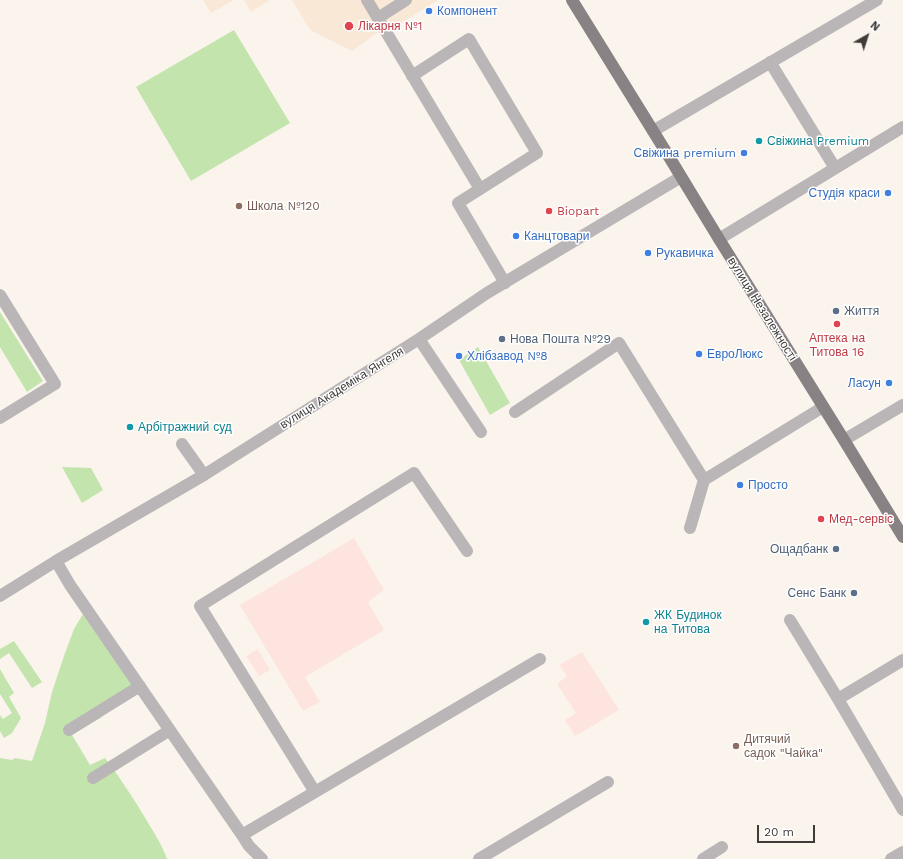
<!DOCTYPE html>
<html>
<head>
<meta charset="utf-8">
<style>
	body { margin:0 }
	#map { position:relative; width:903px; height:859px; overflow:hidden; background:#faf4ed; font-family:"Work Sans",sans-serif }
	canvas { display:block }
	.north { position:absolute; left:847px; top:16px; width:40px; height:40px; -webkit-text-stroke:3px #fff; paint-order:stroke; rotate:39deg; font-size:11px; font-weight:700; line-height:16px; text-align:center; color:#3e3b39 }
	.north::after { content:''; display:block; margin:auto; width:14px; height:18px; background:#3e3b39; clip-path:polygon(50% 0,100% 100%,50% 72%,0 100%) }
	.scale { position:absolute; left:757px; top:825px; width:58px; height:18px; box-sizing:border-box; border:2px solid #3e3b39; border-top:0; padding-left:5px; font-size:12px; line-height:14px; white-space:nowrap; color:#3e3b39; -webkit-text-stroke:3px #fff; paint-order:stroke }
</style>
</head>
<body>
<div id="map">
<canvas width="903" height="859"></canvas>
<div class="north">N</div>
<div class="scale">20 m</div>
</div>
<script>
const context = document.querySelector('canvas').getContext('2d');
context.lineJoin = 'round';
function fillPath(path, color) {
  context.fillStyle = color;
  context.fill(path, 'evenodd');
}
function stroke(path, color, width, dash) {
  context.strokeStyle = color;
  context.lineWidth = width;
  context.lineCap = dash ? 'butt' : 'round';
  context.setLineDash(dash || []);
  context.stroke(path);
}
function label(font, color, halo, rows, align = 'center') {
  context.font = font + ' "Work Sans",sans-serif';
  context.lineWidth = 3;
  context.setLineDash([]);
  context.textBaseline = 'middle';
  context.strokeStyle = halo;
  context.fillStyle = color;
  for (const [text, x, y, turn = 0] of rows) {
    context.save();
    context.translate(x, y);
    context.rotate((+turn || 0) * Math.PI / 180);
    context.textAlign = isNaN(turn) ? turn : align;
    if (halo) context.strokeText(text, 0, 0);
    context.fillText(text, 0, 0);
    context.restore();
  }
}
const industrial = new Path2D(`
	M354,538L384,590L368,602L384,630L305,677L320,702L303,711L240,605Z
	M258,649L270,670L259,676L246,656Z
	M582,652L619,710L575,736L565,720L576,713L557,684L567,676L559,665Z`);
const medical = new Path2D(`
	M203,0H234L211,13Z
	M244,0H270L251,12Z
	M292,0H438L398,25L384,28L352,51L310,30Z`);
const green = new Path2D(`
	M234,30L290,123L191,181L136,87Z
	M0,312L43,381L27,392L0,347Z
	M478,347L510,403L490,415L459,360Z
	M62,467L91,468L103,490L82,503Z
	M83,614L135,689L99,711L102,717L72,735L90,765L105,758C121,779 136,802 150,826C156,836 163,847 167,859H0V758L12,760L15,758L32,761L45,723L52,692L64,656L74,629Z
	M14,641L42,682L32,688L9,653L0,659V649Z
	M0,669L14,693L9,697L21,718L12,733L4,738L0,731V715L3,719L12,713L0,694Z`);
const minor = new Path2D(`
	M367,0L480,189
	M378,18L406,0
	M770,62L835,168
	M412,76L469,39L537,153L458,203L505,283
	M653,131L877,0
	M719,239L903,127
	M0,295L55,384L0,418
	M419,339L481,432
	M515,412L619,343L704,480
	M844,440L903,405
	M182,444L204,475
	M690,528L704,480L823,407
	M467,551L414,473L200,606L315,792L540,659
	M56,561L70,585L242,835L249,846L262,859
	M0,596L56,561L204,475L419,339L487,293L681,177
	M790,620L838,699L903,810
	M838,699L903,660
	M69,730L140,686
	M93,778L170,730
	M242,835L315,792
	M479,859L608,782
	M703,859L722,847
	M891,859L903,852`);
const major = new Path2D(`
	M572,0L671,160L719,239L844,440L903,537`);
const markers = [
	[429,11,4,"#3f7fe0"],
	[349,26,5,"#e0444e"],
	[759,141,4,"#0f9aa8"],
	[744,153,4,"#3f7fe0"],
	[888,193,4,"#3f7fe0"],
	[239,206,4,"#8d6e63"],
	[549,211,4,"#e0444e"],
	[516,236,4,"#3f7fe0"],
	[648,253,4,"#3f7fe0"],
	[836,311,4,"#5c6f8a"],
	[837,324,4,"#e0444e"],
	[502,339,4,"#5c6f8a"],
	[699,354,4,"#3f7fe0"],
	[459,356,4,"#3f7fe0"],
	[889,383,4,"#3f7fe0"],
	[130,427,4,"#0f9aa8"],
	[740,485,4,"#3f7fe0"],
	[821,519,4,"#e0444e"],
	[836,549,4,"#5c6f8a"],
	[854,593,4,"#5c6f8a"],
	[646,622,4,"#0f9aa8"],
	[736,746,4,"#8d6e63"]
];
const shopNames = [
	["Компонент",437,11],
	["Свіжина premium",736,153,"right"],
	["Студія краси",880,193,"right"],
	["Канцтовари",524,236],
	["Рукавичка",656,253],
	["ЕвроЛюкс",707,354],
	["Хлібзавод №8",467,356],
	["Ласун",881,383,"right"],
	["Просто",748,485]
];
const healthNames = [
	["Лікарня №1",358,26],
	["Biopart",557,211],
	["Аптека на",837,338,"center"],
	["Титова 16",837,352,"center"],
	["Мед-сервіс",829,519]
];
const cultureNames = [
	["Свіжина Premium",767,141],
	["Арбітражний суд",138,427],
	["ЖК Будинок",654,615],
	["на Титова",654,629]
];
const educationNames = [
	["Школа №120",247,206],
	["Дитячий",744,739],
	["садок \"Чайка\"",744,753]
];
const streetNames = [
	["вулиця Незалежності",762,309,58],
	["вулиця Академіка Янгеля",342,388,-32]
];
const serviceNames = [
	["Життя",844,311],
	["Нова Пошта №29",510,339],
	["Ощадбанк",828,549,"right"],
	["Сенс Банк",846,593,"right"]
];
fillPath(industrial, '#fee4df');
fillPath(medical, '#f9e8d6');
fillPath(green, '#c3e4ad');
stroke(minor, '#bab6b8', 12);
stroke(major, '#898285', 12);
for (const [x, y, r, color] of markers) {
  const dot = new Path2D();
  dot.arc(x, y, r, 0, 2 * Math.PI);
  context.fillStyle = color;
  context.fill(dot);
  stroke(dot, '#fff', 1.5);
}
label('12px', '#366cbe', '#fff', shopNames, 'left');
label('12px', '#be3a42', '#fff', healthNames, 'left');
label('12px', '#0d838f', '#fff', cultureNames, 'left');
label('12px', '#785e54', '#fff', educationNames, 'left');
label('12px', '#3e3b39', '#fff', streetNames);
label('12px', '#4e5e75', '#fff', serviceNames, 'left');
</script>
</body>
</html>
